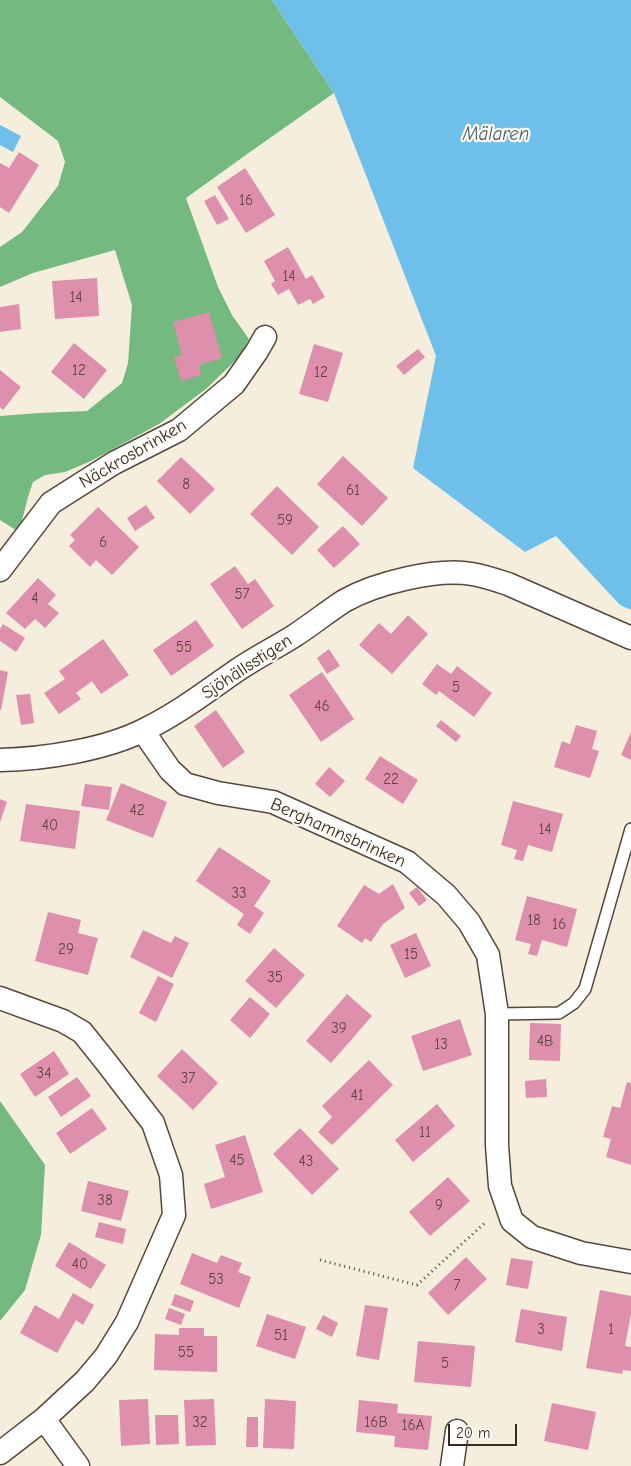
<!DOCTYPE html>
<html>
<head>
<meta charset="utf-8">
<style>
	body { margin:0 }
	#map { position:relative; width:631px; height:1466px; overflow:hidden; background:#f6eedd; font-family:"Comic Neue",sans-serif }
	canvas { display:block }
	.scale { position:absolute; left:448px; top:1424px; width:69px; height:22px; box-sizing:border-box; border:2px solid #3b2a1e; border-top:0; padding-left:6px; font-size:15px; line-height:18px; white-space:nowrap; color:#3b2a1e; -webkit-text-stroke:4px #fdfcf7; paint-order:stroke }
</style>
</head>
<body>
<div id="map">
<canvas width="631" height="1466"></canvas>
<div class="scale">20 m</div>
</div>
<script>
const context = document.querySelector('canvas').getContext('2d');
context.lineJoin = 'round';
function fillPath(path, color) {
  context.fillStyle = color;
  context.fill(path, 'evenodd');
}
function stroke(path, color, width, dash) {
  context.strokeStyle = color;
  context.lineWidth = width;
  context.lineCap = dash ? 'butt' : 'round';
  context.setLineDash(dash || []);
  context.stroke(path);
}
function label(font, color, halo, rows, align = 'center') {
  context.font = font + ' "Comic Neue",sans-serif';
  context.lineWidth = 4.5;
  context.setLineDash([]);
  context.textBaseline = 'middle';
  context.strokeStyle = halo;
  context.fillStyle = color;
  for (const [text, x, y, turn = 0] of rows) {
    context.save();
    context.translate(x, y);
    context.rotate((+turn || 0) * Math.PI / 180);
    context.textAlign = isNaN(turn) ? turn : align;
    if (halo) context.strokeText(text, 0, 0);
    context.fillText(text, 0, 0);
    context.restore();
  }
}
const forest = new Path2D(`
	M0,0H272L334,93L250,152L186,198L218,287L232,315L249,339L239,357L206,389L159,424L91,461L65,472L45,475L33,482L28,497L19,532L0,520V416L39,413L87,411L122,383L128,363L132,305L115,250L33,273L0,287V247L22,232L58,186L65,162L58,141L0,97Z
	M0,1101L45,1165L41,1235L25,1290L0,1321Z`);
const water = new Path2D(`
	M272,0H631V610L620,605L556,536L525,552L413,468L436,356L334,93Z
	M0,125L21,136L13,152L0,145Z`);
const building = new Path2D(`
	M19,152L39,165L9,213L0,207V163L9,168Z
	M245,168L275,215L246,233L217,187Z
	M215,195L229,219L217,225L204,201Z
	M288,247L306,279L312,275L325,297L313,304L310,299L298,305L289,289L278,295L271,284L275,281L264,261Z
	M97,278L99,316L55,319L52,281Z
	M19,304L21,329L0,332V307Z
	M209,312L222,358L199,365L201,375L181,381L174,357L182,355L173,322Z
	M74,343L107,370L84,399L51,372Z
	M314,344L343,353L328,402L299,394Z
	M418,349L425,357L404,375L396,366Z
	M0,370L21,387L3,410L0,407Z
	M343,456L388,498L362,526L317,484Z
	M181,457L215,489L190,514L157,481Z
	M277,486L319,527L292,555L250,514Z
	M146,505L155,518L135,531L127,518Z
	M98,507L139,547L112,575L96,560L90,567L69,546L75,540L70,535Z
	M343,526L360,544L334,568L317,550Z
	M235,566L248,584L255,579L274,606L242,629L210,584Z
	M38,578L56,595L48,604L59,613L45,628L35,619L25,629L6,613Z
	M408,615L428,634L392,674L359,645L379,623L391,634Z
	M196,620L214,646L171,676L153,650Z
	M3,624L25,638L16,652L0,641V629Z
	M103,639L129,675L101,694L92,681L76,693L81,699L59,714L44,693L65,679L59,671Z
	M329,649L340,666L327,674L317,658Z
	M437,664L451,674L457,666L492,693L474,717L439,691L436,695L422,684Z
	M0,670L8,672L1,710H0Z
	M322,672L354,719L321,742L289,695Z
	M30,694L34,723L21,725L16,695Z
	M216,710L245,752L223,768L194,726Z
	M441,720L461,736L456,742L436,726Z
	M576,725L597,731L592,749L599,751L590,778L554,767L562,741L570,744Z
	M631,732V760L621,755Z
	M380,756L418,780L403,804L365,779Z
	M329,767L345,781L330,797L315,784Z
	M121,783L167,802L153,838L106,820Z
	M85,784L112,787L109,810L81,806Z
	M0,799L7,802L0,822Z
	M513,801L563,814L552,852L528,845L523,861L514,859L517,850L501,845Z
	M26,804L80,811L75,849L20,841Z
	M219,847L271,881L254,906L264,913L250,934L237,925L244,914L196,881Z
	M393,884L405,908L383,924L371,942L365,938L362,943L337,926L364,885L379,894Z
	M417,887L427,900L419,906L409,893Z
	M527,896L577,909L567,947L542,940L537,956L528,954L531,944L515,940Z
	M48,912L81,920L78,933L98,938L88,975L35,961Z
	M143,930L171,943L175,936L189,943L172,978L130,957Z
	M416,933L431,966L405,978L390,945Z
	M274,948L305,975L276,1008L245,981Z
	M158,976L174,984L156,1022L139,1013Z
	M347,994L372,1016L331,1063L306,1041Z
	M250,997L270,1014L250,1038L230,1020Z
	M460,1019L472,1055L423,1071L411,1036Z
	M530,1023L561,1024L560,1061L529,1060Z
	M182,1049L218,1083L193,1110L157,1076Z
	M54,1051L69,1074L35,1097L20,1074Z
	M369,1060L393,1085L332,1145L318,1132L332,1117L322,1106Z
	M77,1077L91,1096L61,1117L48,1097Z
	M546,1079L547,1097L526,1098L525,1081Z
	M627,1082L631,1083V1165L606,1157L611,1139L603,1137L612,1106L620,1108Z
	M437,1104L455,1126L413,1162L395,1140Z
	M92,1108L107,1129L70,1154L56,1133Z
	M300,1128L339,1169L312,1195L273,1154Z
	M245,1135L263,1192L211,1209L204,1184L225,1177L215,1145Z
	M448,1177L470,1201L430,1236L409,1212Z
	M88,1181L129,1191L121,1221L81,1211Z
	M99,1222L126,1229L123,1244L95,1237Z
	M69,1242L106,1265L91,1289L55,1266Z
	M192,1253L217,1263L221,1255L242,1263L238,1272L251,1277L239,1308L180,1284Z
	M466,1257L487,1279L448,1315L428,1293Z
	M511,1258L533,1261L528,1289L506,1285Z
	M600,1290L631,1296V1314L625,1346L631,1347V1371L623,1370L622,1374L586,1368Z
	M73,1293L94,1305L83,1325L76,1320L57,1353L20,1333L35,1305L59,1319Z
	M175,1294L194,1301L190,1312L171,1305Z
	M365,1305L388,1308L379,1360L356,1356Z
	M169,1308L185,1314L181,1325L165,1319Z
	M521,1309L567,1317L562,1351L515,1342Z
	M267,1314L306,1327L295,1359L256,1346Z
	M323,1315L338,1323L332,1337L316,1329Z
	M179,1328H204V1336H217V1372L154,1370L155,1334L179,1335Z
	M418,1341L475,1346L471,1387L414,1382Z
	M148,1399L150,1444L121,1446L119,1400Z
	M214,1399L216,1445L186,1446L184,1400Z
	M265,1399L296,1401L294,1449L263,1448Z
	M359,1400L398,1404L397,1413L432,1416L428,1450L394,1447L395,1436L356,1432Z
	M552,1403L596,1412L588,1450L544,1441Z
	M155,1415H178L179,1444L156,1445Z
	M247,1417H258V1447H246Z`);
const path = new Path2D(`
	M320,1260L417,1285L487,1221`);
const service = new Path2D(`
	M497,1014L559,1013L574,1003L585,989L631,829`);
const minor = new Path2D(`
	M0,570L51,503L114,463L179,430L234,384L257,351L265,337
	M143,731L170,770L185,784L218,793L273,802L407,862L446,895L469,922L488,955L497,1014V1145L500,1186L512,1221L532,1237L581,1253L631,1262
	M0,760C44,759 104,750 144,730C177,714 206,692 236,671C255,658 275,648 294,636C311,625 327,612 344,601C376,583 436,568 472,574C484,576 496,580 508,584L631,638
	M0,998L63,1021L82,1032L106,1062L153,1123L171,1175L174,1215L127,1322L106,1356L85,1381L44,1419L0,1453
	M44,1419L78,1466
	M452,1466L457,1431`);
const numberNames = [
	["16",246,201],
	["14",289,277],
	["14",76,298],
	["12",79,371],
	["12",321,373],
	["8",186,485],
	["61",353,491],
	["59",285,521],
	["6",103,543],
	["57",242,595],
	["4",35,599],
	["55",184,648],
	["5",456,688],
	["46",322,707],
	["22",391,780],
	["42",137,811],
	["40",50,826],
	["14",545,830],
	["33",239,894],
	["18",534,921],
	["16",559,925],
	["29",66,950],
	["15",411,955],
	["35",275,978],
	["39",339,1029],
	["4B",545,1042],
	["13",441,1045],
	["34",44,1074],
	["37",188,1079],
	["41",357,1096],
	["11",425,1133],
	["45",237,1161],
	["43",306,1162],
	["38",105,1201],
	["9",439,1206],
	["40",80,1265],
	["53",216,1280],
	["7",457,1286],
	["3",541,1330],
	["1",611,1330],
	["51",281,1336],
	["55",186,1353],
	["5",445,1364],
	["32",200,1423],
	["16B",376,1423],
	["16A",413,1426]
];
const streetNames = [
	["Näckrosbrinken",133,454,-30],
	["Sjöhällsstigen",247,667,-33],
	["Berghamnsbrinken",338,833,24]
];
const waterNames = [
	["Mälaren",496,135]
];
fillPath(forest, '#74ba80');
fillPath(water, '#6ec0ea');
fillPath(building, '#dd8fac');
stroke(service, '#57473b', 14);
stroke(minor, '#57473b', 25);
stroke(path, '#57473b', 3, [1, 4]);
stroke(service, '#fff', 11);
stroke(minor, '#fff', 22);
label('15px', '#644342', null, numberNames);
label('18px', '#3b2a1e', '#fdfcf7', streetNames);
label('italic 19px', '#4d5e65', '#fdfcf7', waterNames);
</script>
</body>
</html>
